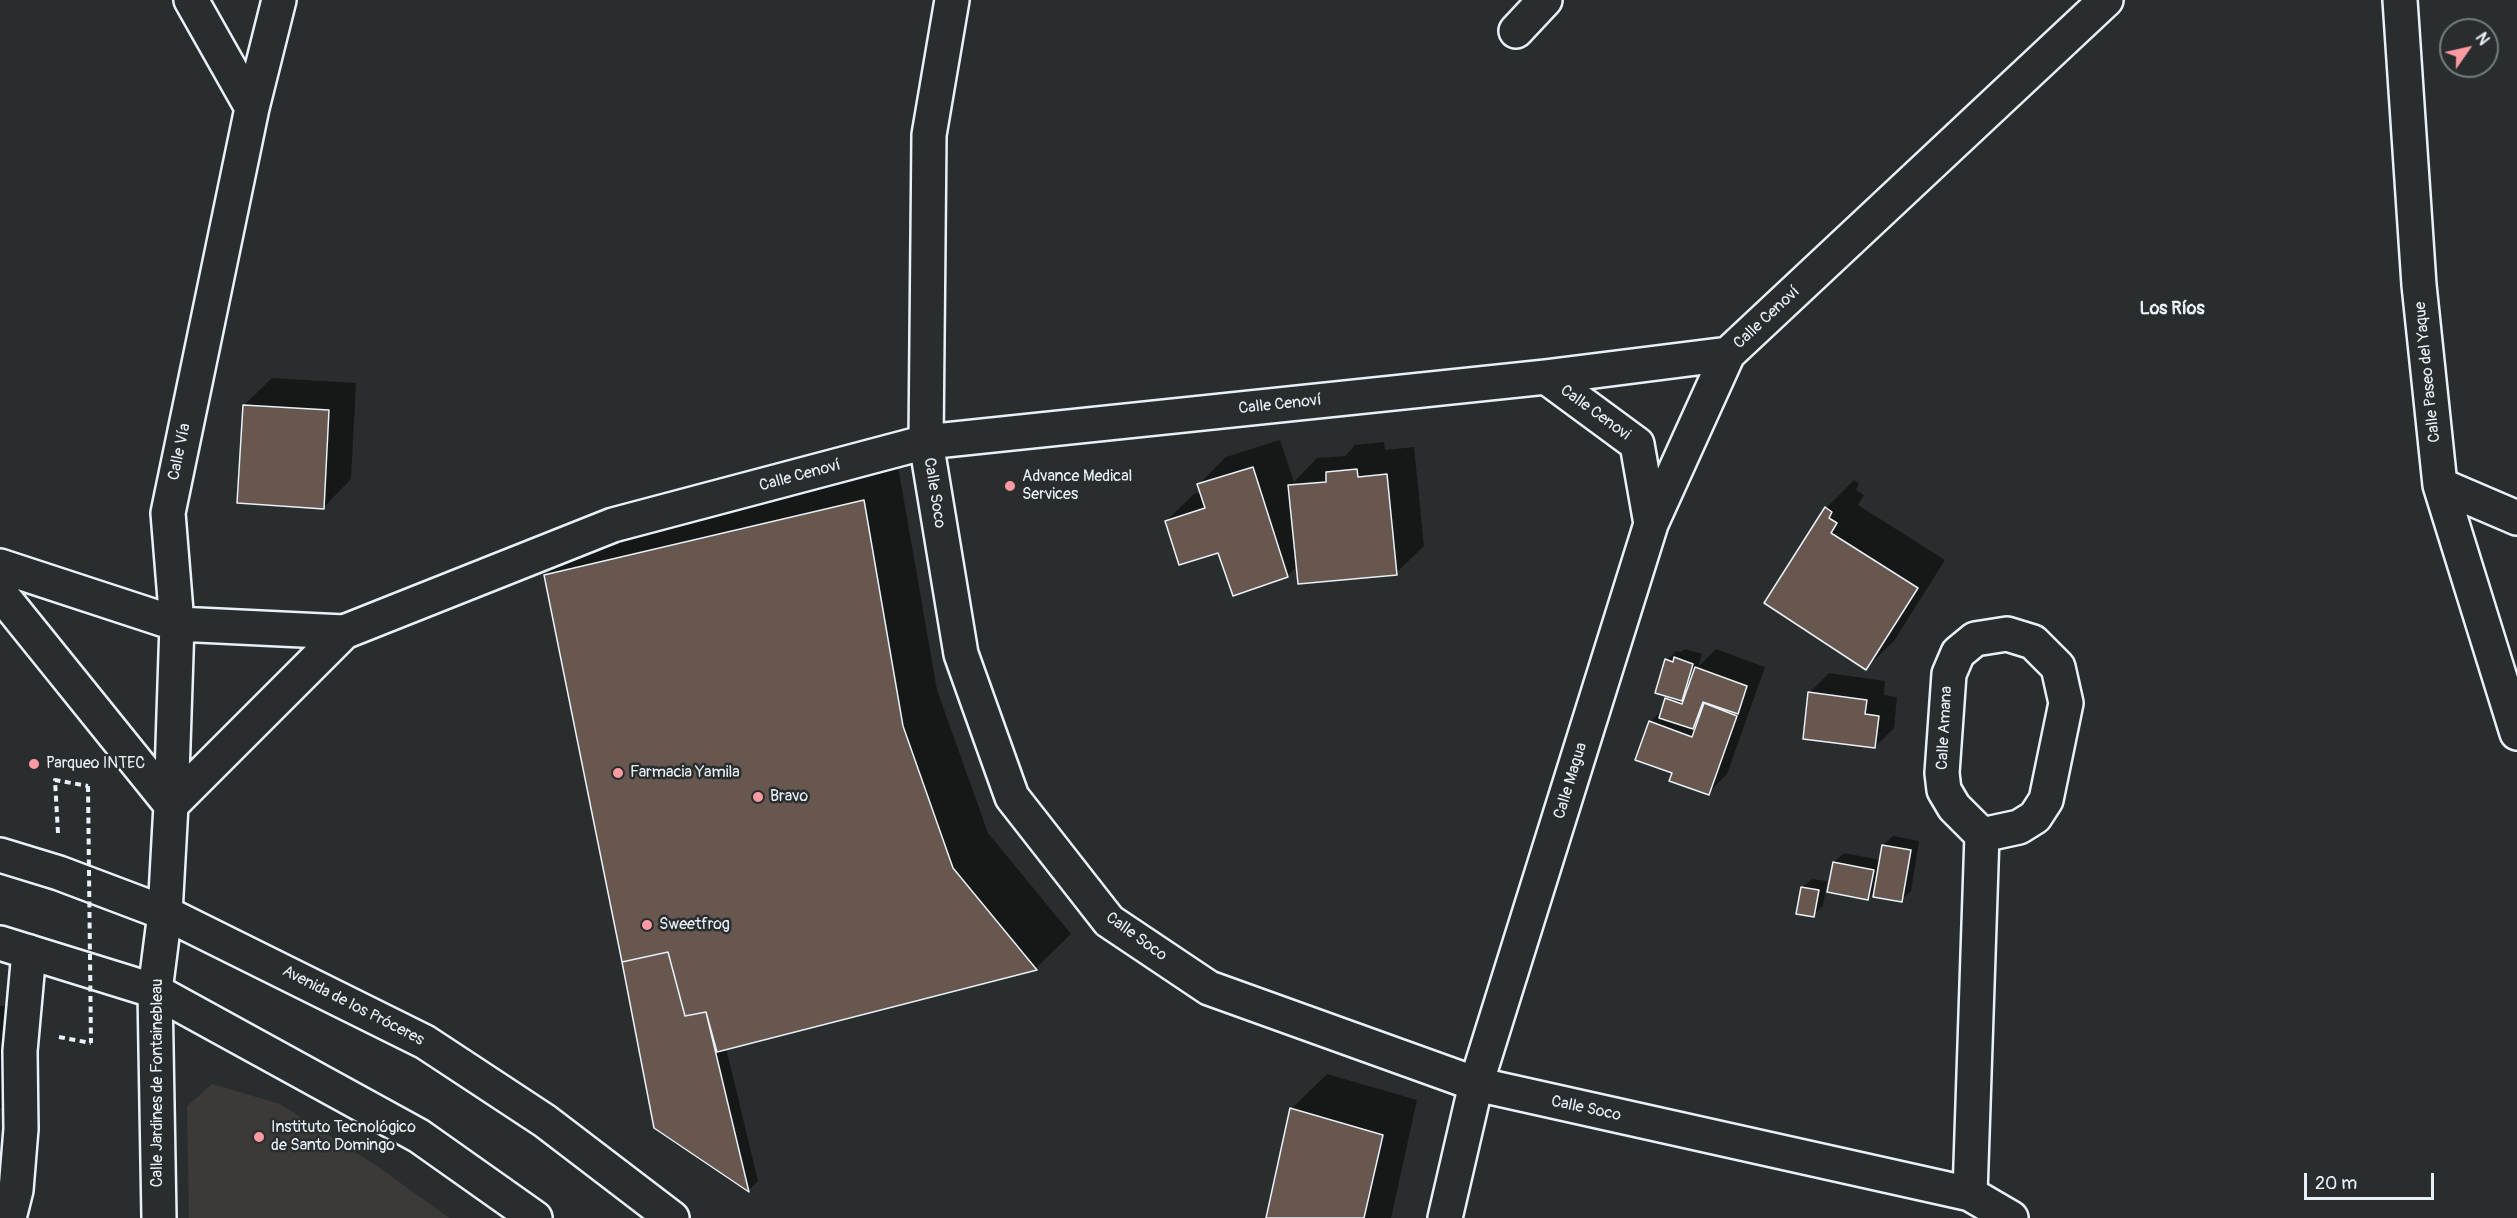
<!DOCTYPE html>
<meta charset="utf-8">
<style>
body{margin:0}
#map{position:relative;width:2517px;height:1218px;overflow:hidden;background:#2a2d2e;font-family:Pangolin,sans-serif}
canvas{display:block}
.north{position:absolute;left:2439px;top:18px;width:60px;height:60px;box-sizing:border-box;background:#2a2d2e;border:2px solid #767b7f;border-radius:50%;rotate:56deg;font-size:16px;font-weight:700;line-height:24px;text-align:center;color:#e8f1f8}
.north::after{content:'';display:block;margin:auto;width:21px;height:27px;background:#ff9aa2;clip-path:polygon(50% 0,100% 100%,50% 72%,0 100%)}
.scale{position:absolute;left:2304px;top:1173px;width:130px;height:27px;box-sizing:border-box;border:3px solid #e8f1f8;border-top:0;padding-left:8px;font-size:18px;line-height:21px;white-space:nowrap;color:#e8f1f8;-webkit-text-stroke:4px #2a2d2e;paint-order:stroke}
</style>
<div id="map">
<canvas width="2517" height="1218"></canvas>
<div class="north">N</div>
<div class="scale">20 m</div>
</div>
<script>
const ctx = document.querySelector('canvas').getContext('2d');
ctx.lineJoin = 'round';
function paint(path, color) { ctx.fillStyle = color; ctx.fill(path, 'evenodd'); }
const poly = rows => new Path2D(rows.map(r => 'M' + r).join(''));
function trace(path, color, width, dash) { ctx.strokeStyle = color; ctx.lineWidth = width; ctx.lineCap = dash ? 'butt' : 'round'; ctx.setLineDash(dash || []); ctx.stroke(path); }
function label(font, color, halo, rows, align = 'center') {
  ctx.font = font + ' Pangolin,sans-serif'; ctx.lineWidth = 5; ctx.setLineDash([]); ctx.textBaseline = 'middle'; ctx.strokeStyle = halo; ctx.fillStyle = color; for (const [text, x, y, turn = 0] of rows) {
    ctx.save(); ctx.translate(x, y); ctx.rotate((+turn || 0) * Math.PI / 180); ctx.textAlign = isNaN(turn) ? turn : align; if (halo) ctx.strokeText(text, 0, 0); ctx.fillText(text, 0, 0); ctx.restore();
  }
}
const built = poly([
 [212,1084,280,1104,380,1168,449,1218,189,1218,187,1106]
]);
const shadow = poly([
 [272,378,356,383,351,479,324,507,244,405],
 [1280,440,1294,482,1317,458,1345,456,1355,445,1384,442,1385,450,1414,447,1424,546,1396,573,1298,566,1287,576,1219,551,1166,521,1194,494,1201,492,1198,485,1226,457],
 [898,466,937,690,988,833,1071,934,1036,968,726,1048,758,1181,749,1190,655,1127,545,576,580,541],
 [1854,480,1859,483,1856,490,1864,495,1858,505,1945,560,1894,641,1866,668,1766,602,1826,508],
 [1685,649,1702,654,1698,667,1716,649,1765,667,1727,774,1708,793,1674,773,1650,722,1664,708,1670,696,1667,660,1676,651,1681,652],
 [1829,673,1885,681,1884,695,1897,697,1894,728,1875,747,1810,692],
 [1893,836,1919,841,1911,891,1901,900,1876,890,1868,899,1834,862,1844,853,1881,860,1883,845],
 [1812,879,1827,881,1823,906,1813,915,1802,888],
 [0,1006,18,1006,27,1082,0,1109],
 [1327,1074,1417,1100,1391,1218,1267,1218,1291,1109]
]);
const building = poly([
 [243,405,329,410,324,509,237,503,243,405],
 [1253,467,1288,577,1233,596,1218,553,1179,565,1165,521,1205,508,1197,484,1253,467],
 [1357,469,1358,477,1387,474,1397,575,1298,584,1288,485,1326,482,1326,472,1357,469],
 [864,500,903,726,953,868,1037,970,717,1052,706,1012,685,1016,668,952,622,962,544,575,864,500],
 [1825,507,1832,512,1829,518,1837,523,1831,533,1918,588,1866,670,1764,603,1825,507],
 [1674,657,1693,664,1682,701,1655,693,1665,659,1673,662,1674,657],
 [1695,667,1747,686,1738,714,1703,702,1693,729,1659,718,1665,698,1682,704,1695,667],
 [1808,692,1867,700,1865,714,1879,716,1875,748,1803,739,1808,692],
 [1704,703,1737,716,1709,795,1669,781,1672,773,1635,760,1649,721,1692,737,1704,703],
 [1882,845,1911,850,1902,902,1873,897,1882,845],
 [1833,862,1874,870,1868,900,1827,892,1833,862],
 [1801,887,1819,890,1814,917,1796,914,1801,887],
 [668,952,685,1016,706,1012,749,1192,654,1128,622,962,668,952],
 [1290,1108,1383,1135,1364,1218,1266,1218,1290,1108]
]);
const path = poly([
 [58,833,55,780,88,786],
 [59,1037,91,1043]
]);
const minor = poly([
 [191,0,252,108],
 [952,0,929,135,926,442,961,654,1012,797,1109,921,1209,988,1476,1084,1970,1194,2011,1218],
 [2400,0,2419,285,2440,485,2517,733],
 [1516,31,1545,0],
 [1546,377,1637,444,1651,524],
 [2440,485,2517,518],
 [0,566,177,624,344,632],
 [0,593,171,805],
 [171,805,344,632,613,525,926,442,1546,377,1728,354,2106,0],
 [1970,1194,1982,835,2019,827,2035,817,2046,800,2066,703,2058,667,2033,642,2007,634,1975,639,1958,653,1949,674,1942,773,1944,790,1954,807,1982,835],
 [9,1218,16,1190,21,1129,20,1051,29,952],
 [159,1218,155,991,165,913,171,805,177,624,168,513,252,108,279,0],
 [1445,1218,1476,1084,1651,524,1728,354]
]);
const major = poly([
 [0,855,59,873,165,913,425,1042,545,1121,672,1218],
 [0,943,155,991,419,1136,535,1218]
]);
const pathBridge = poly([
 [88,786,91,1043]
]);
const markers = [
 [1010,486,6,"#ff9aa2"],
 [34,764,6,"#ff9aa2"],
 [618,773,6,"#ff9aa2"],
 [758,797,6,"#ff9aa2"],
 [647,925,6,"#ff9aa2"],
 [259,1137,6,"#ff9aa2"]
];
const streetNames = [
 ["Calle Cenoví",1767,318,-43],
 ["Calle Paseo del Yaque",2428,372,-96],
 ["Calle Cenoví",1280,405,-6],
 ["Calle Cenovi",1595,413,36],
 ["Calle Vía",180,452,-78],
 ["Calle Cenoví",800,476,-15],
 ["Calle Soco",934,493,81],
 ["Calle Amana",1945,728,-87],
 ["Calle Magua",1571,781,-73],
 ["Calle Soco",1136,937,36],
 ["Avenida de los Próceres",353,1006,27],
 ["Calle Jardines de Fontainebleau",158,1083,-90],
 ["Calle Soco",1586,1109,12]
];
const poiNames = [
 ["Advance Medical",1022,477],
 ["Services",1022,495],
 ["Parqueo INTEC",46,764],
 ["Farmacia Yamila",630,773],
 ["Bravo",770,797],
 ["Sweetfrog",659,925],
 ["Instituto Tecnológico",271,1128],
 ["de Santo Domingo",271,1146]
];
const neighbourhoodNames = [
 ["Los Ríos",2172,309]
];
paint(built, '#3c3a38');
paint(shadow, '#0007');
paint(building, '#67574f');
trace(building, '#e8f1f8', 1.5);
trace(minor, '#e8f1f8', 38);
trace(major, '#e8f1f8', 38);
trace(path, '#e8f1f8', 4, [6, 4.5]);
trace(minor, '#2a2d2e', 33);
trace(major, '#2a2d2e', 33);
trace(pathBridge, '#e8f1f8', 4, [6, 4.5]);
for (const [x, y, r, color] of markers) { const dot = new Path2D(); dot.arc(x, y, r, 0, 2 * Math.PI); ctx.fillStyle = color; ctx.fill(dot); trace(dot, '#2a2d2e', 2); }
label('16px', '#e8f1f8', '#2a2d2e', streetNames);
label('16px', '#e8f1f8', '#2a2d2e', poiNames, 'left');
label('bold 18px', '#e8f1f8', '#2a2d2e', neighbourhoodNames);
</script>
